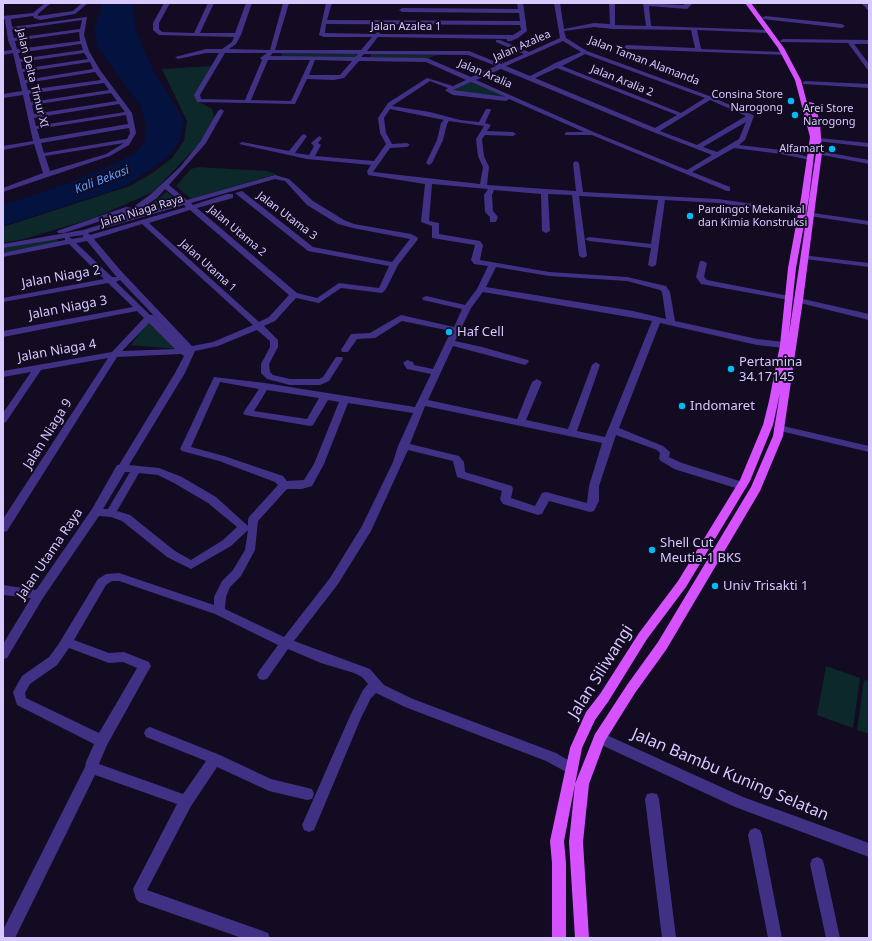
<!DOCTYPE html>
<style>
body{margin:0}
#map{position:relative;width:872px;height:941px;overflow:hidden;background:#120b21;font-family:"Noto Sans",sans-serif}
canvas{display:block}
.frame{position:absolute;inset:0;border:4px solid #d8caff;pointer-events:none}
</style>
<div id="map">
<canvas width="872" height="941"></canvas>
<div class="frame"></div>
</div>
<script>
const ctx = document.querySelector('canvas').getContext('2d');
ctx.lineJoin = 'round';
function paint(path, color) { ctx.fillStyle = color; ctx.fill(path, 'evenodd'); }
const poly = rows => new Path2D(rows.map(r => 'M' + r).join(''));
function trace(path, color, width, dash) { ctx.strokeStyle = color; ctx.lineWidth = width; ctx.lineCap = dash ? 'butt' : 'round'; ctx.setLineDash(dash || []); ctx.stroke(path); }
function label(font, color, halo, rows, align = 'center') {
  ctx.font = font + ' "Noto Sans",sans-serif'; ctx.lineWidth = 4; ctx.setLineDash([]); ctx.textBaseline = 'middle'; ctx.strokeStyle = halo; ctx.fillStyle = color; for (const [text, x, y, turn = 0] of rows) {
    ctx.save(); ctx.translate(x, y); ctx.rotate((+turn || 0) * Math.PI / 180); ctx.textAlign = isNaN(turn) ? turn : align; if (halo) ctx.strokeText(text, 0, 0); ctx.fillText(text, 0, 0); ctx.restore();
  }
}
const green = poly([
 [282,53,355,54,357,55,356,58,281,57],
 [371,54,375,54,437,55,426,59,370,57],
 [212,66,196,96,196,100,212,109,215,118,198,145,153,192,94,218,24,239,3,243,3,227,130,186,154,172,172,158,184,141,187,121,162,69],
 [470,82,510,98,452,92,452,88],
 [198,167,266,171,277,174,191,199,176,186,191,169],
 [167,192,179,202,138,215,137,214],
 [56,239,58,240,59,243,3,253,3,248],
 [149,320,178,349,131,345],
 [826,666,860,678,853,728,817,715],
 [864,680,869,681,869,734,857,730]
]);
const water = poly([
 [102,3,133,3,135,28,151,66,184,120,180,141,167,158,126,186,3,226,3,205,68,183,120,161,135,153,144,143,146,127,141,107,97,46,94,30]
]);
const minor = poly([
 [45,3,51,3,38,14,38,16,73,11,82,3,88,3,75,14,40,20,34,18,33,16,11,19,12,27,87,17,84,35,89,51,100,70,132,113,136,133,129,145,110,156,3,192,3,188,43,173,34,144,3,150,3,146,33,141,23,95,3,98,3,94,22,91,13,53,3,55,3,51,12,50,8,40,5,19,3,20,3,16,33,13,45,3],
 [82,20,80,29,14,38,12,30,82,20],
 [79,32,80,41,17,49,15,41,79,32],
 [81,44,83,50,20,59,18,53,81,44],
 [84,53,88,59,22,69,21,62,84,53],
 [90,62,93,69,25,80,23,72,90,62],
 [95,72,101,80,28,90,26,83,95,72],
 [104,83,109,90,31,102,29,94,104,83],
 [111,93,117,101,34,114,32,105,111,93],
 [119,104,125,112,36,126,34,118,119,104],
 [126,115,128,124,40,139,37,129,126,115],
 [129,128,130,133,127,139,44,153,41,143,129,128],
 [124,143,106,154,50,171,45,156,124,143],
 [164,3,170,3,159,23,159,29,162,32,194,33,208,3,214,3,200,33,235,33,246,3,252,3,241,35,236,44,229,49,270,50,283,3,289,3,275,50,361,50,372,37,324,37,319,35,326,3,332,3,327,20,520,21,519,13,402,12,399,10,402,8,518,9,517,3,523,3,527,31,518,38,511,41,507,41,507,39,378,37,367,51,469,51,501,64,524,54,496,42,496,40,500,40,529,52,560,38,554,3,560,3,564,29,594,23,610,24,609,3,615,3,615,25,646,26,643,3,683,5,687,3,693,3,687,9,649,6,651,26,771,30,771,32,769,33,697,30,701,49,784,52,786,53,786,55,627,49,624,47,627,45,695,48,691,30,613,29,594,27,564,31,566,38,587,51,712,97,753,115,754,116,745,140,739,145,781,150,813,158,810,160,781,154,734,148,692,172,730,187,730,191,727,191,592,135,565,135,565,133,567,132,584,132,509,99,506,101,453,95,446,91,445,90,448,88,430,81,392,106,430,112,460,120,479,122,486,109,490,109,491,110,485,123,491,125,487,131,513,132,516,134,513,136,485,135,482,139,484,156,489,167,487,185,576,191,573,163,576,161,579,163,583,192,718,199,805,211,805,215,802,215,718,203,665,200,656,265,652,267,648,265,651,248,589,241,585,239,589,237,651,244,658,200,579,196,587,256,583,258,579,256,572,195,548,194,550,231,546,233,542,231,541,194,494,190,492,195,493,211,498,217,496,222,490,222,490,217,485,212,484,195,488,189,432,184,429,221,439,223,439,234,480,241,483,245,480,260,549,272,627,277,666,286,670,292,675,321,757,339,784,342,788,345,784,348,757,345,660,323,619,428,663,446,670,452,669,457,682,463,746,483,747,486,746,489,742,490,674,469,661,461,659,459,660,453,657,450,616,435,599,486,599,501,594,511,590,512,549,501,542,514,538,515,503,504,500,499,502,491,457,477,453,461,408,450,371,531,338,584,294,641,370,669,384,685,413,699,556,753,575,764,577,768,575,772,570,774,546,761,405,707,376,693,371,698,361,718,314,830,309,832,304,830,302,825,350,716,363,690,368,684,362,677,354,673,321,663,288,649,267,679,263,680,259,679,257,675,259,671,278,645,215,614,119,581,112,581,106,585,74,640,109,653,124,652,149,662,151,666,107,745,99,764,183,794,206,761,146,737,144,733,146,729,150,727,220,755,271,779,312,789,314,794,312,799,307,800,269,791,217,767,191,806,147,890,263,931,268,933,270,938,242,938,139,902,136,899,133,889,177,804,95,775,15,938,3,938,3,930,85,767,86,762,94,744,17,705,13,692,22,676,49,657,58,645,98,579,106,574,119,573,214,605,214,597,222,581,233,570,245,550,248,530,231,546,191,569,167,557,122,521,111,517,99,516,43,598,7,658,3,659,3,644,31,598,3,595,3,585,36,590,92,509,117,465,119,465,175,373,184,356,181,354,117,357,7,531,3,532,3,519,108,358,41,370,6,422,3,423,3,413,31,372,3,377,3,371,112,352,144,318,137,311,3,337,3,331,133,307,108,283,3,302,3,298,104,279,69,244,3,257,3,253,65,240,65,238,3,248,3,244,83,230,119,219,119,216,125,213,64,233,58,233,57,231,126,207,132,208,151,194,180,167,200,142,218,111,221,109,224,111,206,143,169,185,187,200,275,175,289,179,313,201,344,220,354,224,411,234,417,237,418,239,398,265,386,289,382,293,341,288,319,303,296,298,275,321,264,326,278,340,278,347,269,364,270,372,273,375,290,379,319,379,323,377,336,357,342,357,343,359,329,381,320,385,290,385,267,379,261,373,261,364,270,347,270,341,257,330,218,346,195,351,185,373,129,465,159,468,182,477,216,497,248,526,248,520,249,517,278,485,275,482,219,461,182,451,180,449,214,377,265,383,415,407,431,374,407,369,403,363,407,360,413,362,414,365,433,369,451,331,402,321,375,338,357,339,348,352,342,352,341,350,351,334,370,333,401,315,454,327,462,309,423,300,422,298,426,296,465,305,477,289,488,266,474,264,471,260,475,245,432,238,432,226,421,222,425,184,368,175,367,171,371,165,307,159,239,144,242,142,289,151,302,135,304,134,307,136,295,153,309,155,314,146,311,143,319,136,322,138,318,143,321,145,315,156,374,161,386,144,380,133,378,118,388,103,427,78,453,86,466,80,426,62,359,61,344,78,334,80,307,79,295,104,197,102,194,95,219,53,206,53,178,59,175,57,206,49,222,49,232,42,234,37,159,35,153,30,153,23,164,3],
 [326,24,520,25,521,30,513,35,381,34,378,32,375,34,325,33,326,24],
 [563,41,581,52,553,64,552,65,530,76,506,66,563,41],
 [225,53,267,53,260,58,262,60,245,100,201,99,200,95,225,53],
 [273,53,358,54,355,57,270,56,273,53],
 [364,54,468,55,496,66,471,77,427,58,361,57,364,54],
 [585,54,705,98,681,113,562,66,585,54],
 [268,60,310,60,291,101,251,100,268,60],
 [315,60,352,61,340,75,309,75,315,60],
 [557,68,677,115,655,128,535,78,557,68],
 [501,69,653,132,712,155,687,170,596,133,476,80,501,69],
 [471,82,506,97,453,90,471,82],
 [710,100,746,116,697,145,660,131,710,100],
 [390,109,444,120,441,123,437,140,426,163,429,165,432,163,443,140,447,124,449,121,484,126,476,139,478,156,483,167,480,184,373,172,390,148,407,147,410,145,407,143,392,144,386,133,384,118,390,109],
 [746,122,739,139,717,152,703,147,746,122],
 [275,179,285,181,307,205,338,224,353,228,410,239,392,262,313,247,242,191,235,193,308,251,389,266,379,288,339,283,317,298,297,293,197,208,233,198,233,194,227,194,193,205,191,203,275,179],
 [165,189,181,202,129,217,157,198,165,189],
 [184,205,186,207,90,235,88,233,184,205],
 [190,210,289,295,269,317,259,322,149,223,190,210],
 [142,224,253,325,213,342,192,346,121,271,94,239,142,224],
 [83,235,83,237,72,239,69,237,83,235],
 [87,241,115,275,117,277,112,277,76,243,87,241],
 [496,267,549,276,627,281,660,290,662,292,666,319,633,311,486,287,496,267],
 [120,280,176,339,153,315,150,315,116,282,120,280],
 [483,292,652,321,605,437,577,431,600,365,596,362,592,365,568,429,526,420,542,382,537,379,532,382,517,419,428,400,453,346,525,365,529,362,528,360,482,347,455,341,471,308,483,292],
 [149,323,175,349,122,351,149,323],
 [220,382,259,389,243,413,245,415,310,426,313,425,328,400,339,402,314,464,304,480,287,481,283,476,224,456,191,447,220,382],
 [267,390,319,398,307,419,254,411,267,390],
 [348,403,413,413,398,446,393,462,362,526,330,578,284,637,225,609,226,597,230,587,241,576,255,550,258,521,287,489,302,489,312,486,324,464,348,403],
 [425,406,602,443,589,486,587,503,546,492,542,493,535,506,511,498,513,489,512,486,465,472,464,462,459,456,410,444,425,406],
 [125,472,130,472,108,509,103,509,125,472],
 [139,473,158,475,174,483,208,503,237,527,223,540,191,560,175,551,130,515,117,511,139,473],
 [69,648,109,663,123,662,137,668,99,733,26,698,25,693,30,684,57,665,69,648],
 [861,3,867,3,869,6,869,11,861,3],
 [765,16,842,24,845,26,842,28,763,19,762,18,765,16],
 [783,39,869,40,869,44,854,44,869,64,869,70,867,69,848,43,781,42,780,41,783,39],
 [805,81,869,84,869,88,803,84,803,82,805,81],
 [819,138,869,143,869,147,817,141,817,139,819,138],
 [784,144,811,147,814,149,811,151,782,147,781,146,784,144],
 [819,151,869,160,869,164,817,154,817,152,819,151],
 [806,212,869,221,869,225,809,216,806,216,806,212],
 [802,255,869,263,869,267,805,259,802,259,802,255],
 [700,261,703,261,707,263,704,277,707,280,789,296,793,298,789,300,701,284,696,277,700,261],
 [796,298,799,298,869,314,869,320,796,302,796,298],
 [779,425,869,446,869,452,776,430,774,428,776,426,779,425],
 [600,732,743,797,869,843,869,857,735,807,595,742,594,738,595,734,600,732],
 [652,793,657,794,659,799,676,938,662,938,645,799,647,794,652,793],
 [755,828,760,830,762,835,782,938,768,938,748,835,750,830,755,828],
 [817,857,822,859,824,864,840,938,826,938,810,864,812,859,817,857]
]);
const major = poly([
 [745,3,751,3,784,48,801,80,814,129,809,102,814,103,820,122,822,153,803,300,783,436,760,491,666,650,635,693,605,741,589,784,583,842,589,938,575,938,569,842,575,784,595,734,627,685,658,642,751,487,773,436,780,393,773,425,750,481,686,587,647,639,608,702,595,720,582,748,564,841,566,863,566,938,552,938,552,863,550,841,570,748,586,712,600,694,639,633,678,581,740,480,763,425,769,401,780,345,788,268,801,198,810,137,795,80,778,48,745,3],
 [815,146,816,153,789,334,796,268,809,198,815,146]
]);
const markers = [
 [791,101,4,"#00baf5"],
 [795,115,4,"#00baf5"],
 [832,149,4,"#00baf5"],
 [690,216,4,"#00baf5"],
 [449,332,4,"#00baf5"],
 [731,369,4,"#00baf5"],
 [682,406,4,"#00baf5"],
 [652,550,4,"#00baf5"],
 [715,586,4,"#00baf5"]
];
const farStreetnames = [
 ["Jalan Azalea 1",406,27],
 ["Jalan Azalea",522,46,-24],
 ["Jalan Taman Alamanda",644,61,21],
 ["Jalan Aralia",485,74,23],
 ["Jalan Delta Timur XI",32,78,76],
 ["Jalan Aralia 2",622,81,22],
 ["Jalan Niaga Raya",142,211,-17],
 ["Jalan Utama 3",287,216,37],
 ["Jalan Utama 2",237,231,40],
 ["Jalan Utama 1",208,266,42]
];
const farPoinames = [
 ["Consina Store",783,95],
 ["Narogong",783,108],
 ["Arei Store",803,109,"left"],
 ["Narogong",803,122,"left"],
 ["Alfamart",824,149],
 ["Pardingot Mekanikal",698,210,"left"],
 ["dan Kimia Konstruksi",698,223,"left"]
];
const farWaternames = [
 ["Kali Bekasi",102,180,-21]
];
const streetNames = [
 ["Jalan Niaga 2",61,277,-10],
 ["Jalan Niaga 3",68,308,-11],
 ["Jalan Niaga 4",57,351,-10],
 ["Jalan Niaga 9",48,434,-58],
 ["Jalan Utama Raya",50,554,-56]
];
const poiNames = [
 ["Haf Cell",457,332],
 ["Pertamina",739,362],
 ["34.17145",739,377],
 ["Indomaret",690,406],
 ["Shell Cut",660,543],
 ["Meutia-1 BKS",660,558],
 ["Univ Trisakti 1",723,586]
];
const nearStreetnames = [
 ["Jalan Siliwangi",601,672,-58],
 ["Jalan Bambu Kuning Selatan",730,775,23]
];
paint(green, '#0d282b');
paint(water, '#041240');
paint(minor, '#403184');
paint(major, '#d651ff');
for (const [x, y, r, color] of markers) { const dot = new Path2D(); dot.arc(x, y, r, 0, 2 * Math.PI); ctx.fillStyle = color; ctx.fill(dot); trace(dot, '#120b21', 1.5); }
label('11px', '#d8caff', '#120b21', farStreetnames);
label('11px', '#d8caff', '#120b21', farPoinames, 'right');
label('italic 12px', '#589bff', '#120b21', farWaternames);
label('13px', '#d8caff', '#120b21', streetNames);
label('13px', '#d8caff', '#120b21', poiNames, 'left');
label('16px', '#d8caff', '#120b21', nearStreetnames);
</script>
